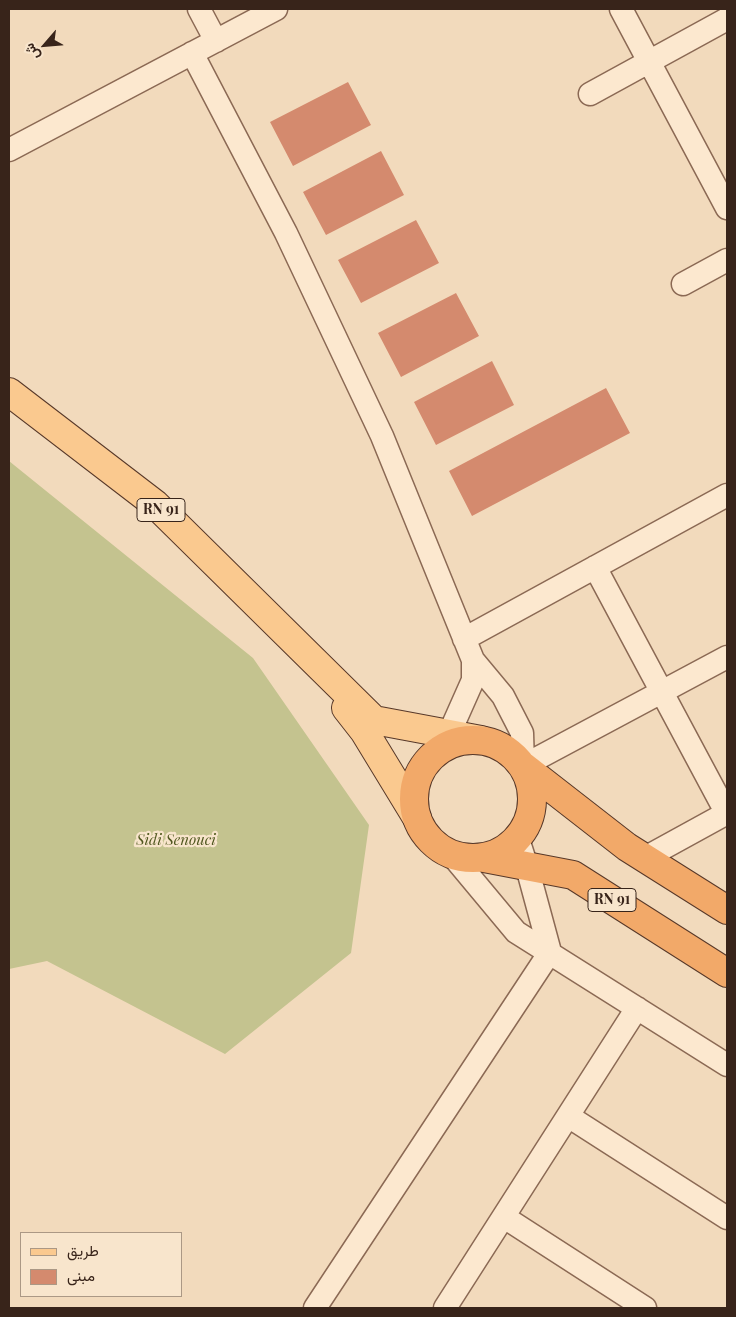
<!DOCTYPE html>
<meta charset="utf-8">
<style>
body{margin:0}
#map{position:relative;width:736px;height:1317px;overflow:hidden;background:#f2dabc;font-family:"Playfair Display",Vazirmatn,serif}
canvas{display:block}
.frame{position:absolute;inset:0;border:10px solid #38241a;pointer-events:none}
.legend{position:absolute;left:20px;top:1232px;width:162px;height:65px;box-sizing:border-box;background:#f8e5cc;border:1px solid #ab9885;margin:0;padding:6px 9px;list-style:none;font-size:15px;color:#38241a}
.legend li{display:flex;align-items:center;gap:10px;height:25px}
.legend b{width:25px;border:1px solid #ab9885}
.north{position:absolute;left:20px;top:20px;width:50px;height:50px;-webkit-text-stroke:4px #f8e5cc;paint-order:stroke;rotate:243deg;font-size:14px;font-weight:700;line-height:20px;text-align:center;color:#38241a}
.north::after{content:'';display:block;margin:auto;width:18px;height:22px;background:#38241a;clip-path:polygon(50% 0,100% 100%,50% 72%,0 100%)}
</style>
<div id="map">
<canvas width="736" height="1317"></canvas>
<div class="frame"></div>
<ul class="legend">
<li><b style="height:6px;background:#fac98f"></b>طريق</li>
<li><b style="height:14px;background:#d48a6e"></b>مبنى</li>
</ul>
<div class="north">ش</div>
</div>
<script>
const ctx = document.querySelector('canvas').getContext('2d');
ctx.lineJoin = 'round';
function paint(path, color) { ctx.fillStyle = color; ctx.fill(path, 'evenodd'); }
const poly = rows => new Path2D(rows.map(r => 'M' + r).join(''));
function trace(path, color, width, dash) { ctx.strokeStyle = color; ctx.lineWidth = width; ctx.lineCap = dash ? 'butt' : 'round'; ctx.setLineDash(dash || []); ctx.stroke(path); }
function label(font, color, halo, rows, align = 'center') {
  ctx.font = font + ' "Playfair Display",serif'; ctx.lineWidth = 4.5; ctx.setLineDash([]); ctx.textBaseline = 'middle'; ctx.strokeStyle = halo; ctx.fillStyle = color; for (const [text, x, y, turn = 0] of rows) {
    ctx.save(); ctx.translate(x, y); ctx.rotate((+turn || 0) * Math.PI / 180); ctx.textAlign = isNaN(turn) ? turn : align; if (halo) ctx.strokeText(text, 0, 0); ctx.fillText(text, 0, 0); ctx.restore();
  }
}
const cemetery = poly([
 [9,461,253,658,369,825,351,953,225,1054,47,961,9,969]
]);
const building = poly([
 [348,82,371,125,293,166,270,122],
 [381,151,404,195,326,235,303,192],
 [416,220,439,263,361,303,338,260],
 [456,293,479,336,401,377,378,333],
 [492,361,514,405,436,445,414,402],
 [606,388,630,433,472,516,449,471]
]);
const minor = poly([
 [199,9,216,41],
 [621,9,727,208],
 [192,53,286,233,382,436,473,660,503,696,522,733,523,766,727,657],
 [590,94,727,19],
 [9,150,276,9],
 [683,284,727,260],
 [595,567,727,814],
 [464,639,727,495],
 [433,755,449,734,473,680,473,660],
 [451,854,516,932,727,1065],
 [645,858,727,813],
 [568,1116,727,1218],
 [504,1217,645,1308],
 [315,1308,550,952,527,867,518,839],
 [445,1308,637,1008]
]);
const primary = poly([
 [9,392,155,504,374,720,481,740],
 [346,708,364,731,417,818]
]);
const trunk = poly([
 '414 799a59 59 0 1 1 118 0a59 59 0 1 1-118 0Z',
 [523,766,627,847,727,910],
 [484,858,573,875,727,973]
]);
const shields = [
 [161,510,48],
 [612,900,48]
];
const shieldNames = [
 ["RN 91",161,510],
 ["RN 91",612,900]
];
const parkNames = [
 ["Sidi Senouci",176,840]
];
paint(cemetery, '#c4c38f');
paint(building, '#d48a6e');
trace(minor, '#8b6954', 25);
trace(primary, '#573829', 30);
trace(trunk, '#573829', 30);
trace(minor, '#fce8cf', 22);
trace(primary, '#fac98f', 28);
trace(trunk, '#f2a969', 28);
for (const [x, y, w] of shields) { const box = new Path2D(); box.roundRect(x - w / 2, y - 11.5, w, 23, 4); ctx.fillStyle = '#f8e5cc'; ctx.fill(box); trace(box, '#38241a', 1); }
label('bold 14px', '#38241a', null, shieldNames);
label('italic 15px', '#50571f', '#f8e5cc', parkNames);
</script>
